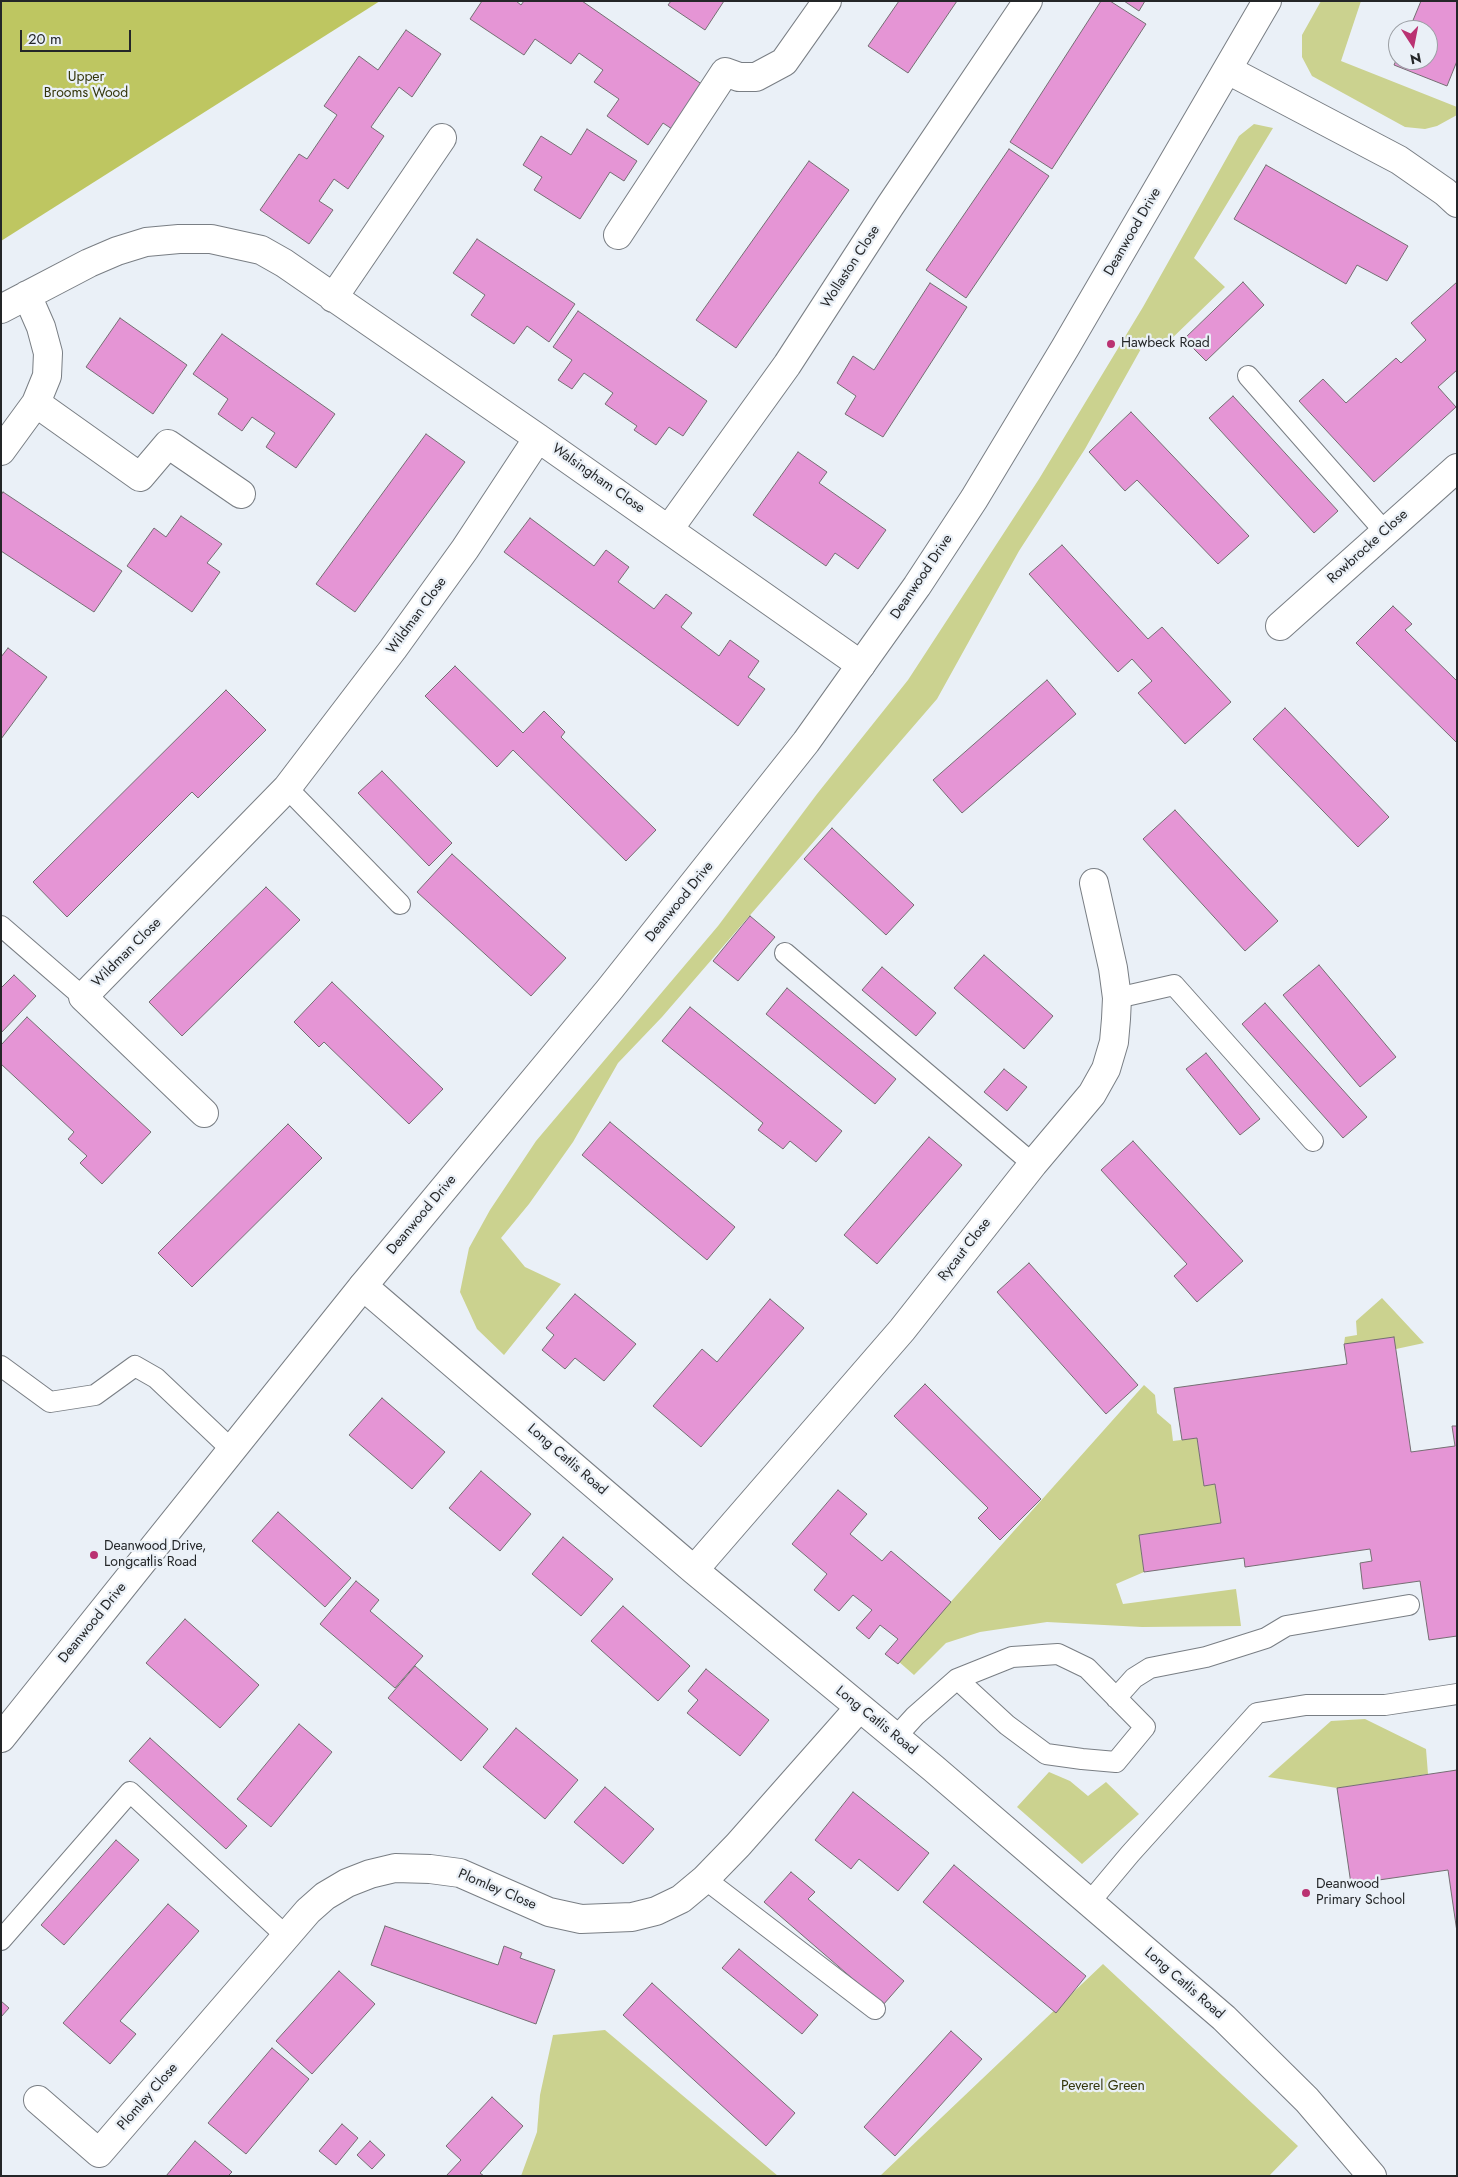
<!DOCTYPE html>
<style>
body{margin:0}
#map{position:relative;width:1458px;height:2177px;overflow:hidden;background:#eaf0f7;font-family:Jost,sans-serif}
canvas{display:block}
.frame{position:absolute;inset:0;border:2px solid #242628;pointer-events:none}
.north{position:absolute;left:1388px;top:20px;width:50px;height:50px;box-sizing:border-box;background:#eaf0f7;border:1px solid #9b9fa4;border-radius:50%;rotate:169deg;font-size:14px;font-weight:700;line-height:20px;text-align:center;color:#242628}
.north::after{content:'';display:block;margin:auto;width:18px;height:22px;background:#ba3272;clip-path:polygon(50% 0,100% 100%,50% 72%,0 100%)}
.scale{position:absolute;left:20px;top:30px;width:111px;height:22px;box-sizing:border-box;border:2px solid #242628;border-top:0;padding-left:6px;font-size:15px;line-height:18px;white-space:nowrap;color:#242628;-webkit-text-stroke:4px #eaf0f7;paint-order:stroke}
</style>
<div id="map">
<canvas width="1458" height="2177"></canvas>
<div class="frame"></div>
<div class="north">N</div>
<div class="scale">20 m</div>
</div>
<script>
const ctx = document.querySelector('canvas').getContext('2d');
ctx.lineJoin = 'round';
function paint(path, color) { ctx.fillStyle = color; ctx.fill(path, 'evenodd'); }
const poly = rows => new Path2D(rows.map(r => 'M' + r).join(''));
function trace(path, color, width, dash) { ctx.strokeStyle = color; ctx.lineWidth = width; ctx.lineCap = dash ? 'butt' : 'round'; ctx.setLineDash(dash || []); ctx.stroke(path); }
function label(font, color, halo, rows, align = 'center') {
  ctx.font = font + ' Jost,sans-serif'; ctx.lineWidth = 4.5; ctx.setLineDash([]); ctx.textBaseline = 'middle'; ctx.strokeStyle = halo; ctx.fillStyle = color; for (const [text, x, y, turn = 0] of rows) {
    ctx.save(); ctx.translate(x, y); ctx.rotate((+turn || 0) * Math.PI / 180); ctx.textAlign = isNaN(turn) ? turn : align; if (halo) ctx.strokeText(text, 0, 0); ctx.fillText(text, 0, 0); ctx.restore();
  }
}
const green = poly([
 [1321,1,1361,1,1341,61,1457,107,1457,115,1437,126,1425,129,1405,127,1312,76,1302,57,1302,35],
 [1254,124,1273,128,1194,258,1225,287,1165,345,1142,347,1085,449,1019,551,937,699,662,1017,618,1063,573,1142,529,1204,501,1238,525,1267,561,1284,504,1355,477,1329,460,1292,469,1248,490,1210,536,1141,718,926,817,794,908,680,1039,479,1143,307,1239,136],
 [1382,1298,1424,1343,1396,1349,1344,1344,1345,1337,1357,1335,1356,1321],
 [1144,1385,1155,1395,1157,1413,1171,1425,1173,1441,1197,1438,1204,1485,1215,1484,1221,1523,1139,1535,1144,1572,1116,1584,1123,1604,1236,1589,1241,1626,1142,1627,1047,1622,980,1632,946,1643,914,1675,898,1661],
 [1365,1719,1426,1749,1428,1774,1337,1788,1268,1777,1331,1721],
 [1049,1772,1070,1781,1088,1796,1106,1782,1139,1814,1082,1864,1017,1807],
 [1103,1964,1298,2146,1269,2176,880,2176],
 [605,2030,778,2176,521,2176,537,2132,540,2095,553,2035]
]);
const forest = poly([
 [1,1,380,1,1,241]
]);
const building = poly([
 [482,1,516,1,521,5,524,1,582,1,703,85,672,129,663,123,648,145,607,116,619,99,594,82,603,70,579,53,571,64,535,39,524,55,470,19,482,1],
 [671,1,724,1,705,30,668,5,671,1],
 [899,1,957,1,908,73,868,46,899,1],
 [1101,1,1110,1,1146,24,1052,169,1010,142,1101,1],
 [1124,1,1145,1,1139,11,1124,1],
 [1421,1,1457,1,1457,61,1447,86,1394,65,1398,56,1398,60,1428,60,1428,30,1409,30,1421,1],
 [406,30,441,54,412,97,399,87,371,127,384,136,348,189,334,179,319,201,333,210,309,244,260,210,299,154,307,159,337,115,324,106,359,56,378,70,406,30],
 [587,129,637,161,624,181,610,172,580,219,534,190,542,177,523,165,541,136,571,155,587,129],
 [1009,149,1049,176,966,298,926,270,1009,149],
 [809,161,849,190,736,348,696,320,809,161],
 [1266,165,1408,246,1387,281,1357,265,1346,284,1234,219,1266,165],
 [477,239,575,304,549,342,527,326,514,344,471,315,485,295,453,273,477,239],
 [1243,282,1264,305,1206,361,1184,339,1243,282],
 [1457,282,1457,370,1438,387,1456,407,1374,482,1299,401,1323,379,1346,403,1396,358,1401,363,1426,340,1411,323,1457,282],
 [930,283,967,307,883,437,845,414,856,396,837,383,853,356,874,370,930,283],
 [578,311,707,401,683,436,669,427,656,445,634,430,637,426,605,404,613,393,584,373,572,389,558,380,572,360,553,347,578,311],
 [120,318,187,365,153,414,86,367,120,318],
 [222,334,335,414,296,468,266,447,275,433,252,417,242,431,218,414,228,399,193,374,222,334],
 [1233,396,1338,511,1314,533,1209,418,1233,396],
 [1131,412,1249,536,1218,564,1137,480,1125,491,1089,452,1131,412],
 [426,434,465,462,355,612,316,584,426,434],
 [798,452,827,472,819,483,886,530,858,569,835,553,826,566,753,515,798,452],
 [3,492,122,571,94,612,1,551,1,495,3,492],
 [181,516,222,544,207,563,220,572,192,612,127,566,154,528,166,537,181,516],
 [530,518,594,566,606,550,629,567,618,582,654,609,666,594,692,613,681,627,719,656,730,640,759,661,748,677,765,689,738,726,504,552,530,518],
 [1062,545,1148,639,1162,627,1231,702,1185,744,1138,693,1152,681,1132,659,1118,672,1029,574,1062,545],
 [1393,606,1412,624,1405,630,1457,681,1457,743,1356,643,1393,606],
 [8,648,47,677,1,739,1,657,8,648],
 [455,666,523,733,544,711,565,732,561,737,656,830,626,861,513,750,497,767,425,696,455,666],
 [1047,680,1076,714,962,813,933,780,1047,680],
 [226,690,266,730,198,798,192,792,67,917,33,882,226,690],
 [1285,708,1389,817,1358,847,1253,739,1285,708],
 [382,771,452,843,429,866,358,793,382,771],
 [1175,810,1278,921,1245,951,1143,839,1175,810],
 [832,828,914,905,886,935,804,859,832,828],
 [452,854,566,958,531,996,417,892,452,854],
 [266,887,300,920,182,1036,149,1002,266,887],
 [750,916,775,937,738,981,713,961,750,916],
 [984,955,1053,1016,1024,1049,954,988,984,955],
 [1319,965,1396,1057,1360,1087,1283,995,1319,965],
 [882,967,936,1013,916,1036,862,990,882,967],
 [14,975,36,996,1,1033,1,988,14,975],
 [332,982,443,1089,409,1124,324,1042,319,1047,294,1022,332,982],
 [787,988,896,1079,875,1104,766,1014,787,988],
 [1265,1003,1367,1117,1343,1138,1242,1024,1265,1003],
 [690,1007,842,1131,816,1162,790,1141,783,1149,758,1130,763,1123,662,1041,690,1007],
 [27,1017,151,1132,102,1184,80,1163,87,1156,68,1139,74,1132,1,1064,1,1045,27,1017],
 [1206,1053,1260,1119,1240,1135,1186,1069,1206,1053],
 [1004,1069,1027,1087,1007,1111,984,1092,1004,1069],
 [610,1122,735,1227,707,1260,582,1155,610,1122],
 [288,1124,322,1158,192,1287,158,1253,288,1124],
 [929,1137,962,1165,877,1264,844,1235,929,1137],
 [1133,1141,1243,1261,1197,1302,1174,1276,1187,1264,1101,1170,1133,1141],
 [1029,1263,1138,1385,1106,1414,997,1292,1029,1263],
 [575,1294,636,1344,604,1381,575,1358,565,1369,542,1350,554,1335,546,1328,575,1294],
 [770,1299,804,1328,701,1447,653,1406,702,1349,717,1362,770,1299],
 [1394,1337,1411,1452,1455,1446,1452,1426,1457,1426,1457,1636,1429,1640,1420,1581,1363,1589,1360,1563,1372,1561,1370,1549,1245,1567,1244,1558,1144,1572,1139,1535,1221,1523,1215,1484,1204,1486,1197,1438,1182,1440,1174,1388,1347,1364,1344,1344,1394,1337],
 [925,1384,1041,1499,1000,1540,978,1518,988,1508,894,1416,925,1384],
 [382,1398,445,1452,412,1489,349,1435,382,1398],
 [481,1471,531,1514,500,1551,449,1508,481,1471],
 [838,1490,867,1514,850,1534,882,1561,891,1551,951,1602,898,1664,885,1654,898,1639,880,1625,869,1639,856,1628,872,1610,853,1595,839,1611,814,1590,827,1574,792,1544,838,1490],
 [278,1512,351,1578,325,1607,252,1541,278,1512],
 [563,1537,613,1579,581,1616,532,1574,563,1537],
 [356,1581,379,1600,370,1611,423,1656,395,1688,320,1624,356,1581],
 [623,1606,690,1666,658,1701,591,1641,623,1606],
 [185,1619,259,1685,220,1728,146,1663,185,1619],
 [415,1666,488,1729,461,1761,388,1698,415,1666],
 [706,1669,769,1720,740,1756,687,1713,698,1700,688,1691,706,1669],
 [299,1724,332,1752,271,1827,237,1799,299,1724],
 [516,1728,578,1780,545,1819,483,1767,516,1728],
 [150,1738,247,1826,226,1849,129,1761,150,1738],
 [1457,1770,1457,1932,1448,1870,1351,1884,1337,1788,1457,1770],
 [605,1787,654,1829,623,1864,574,1822,605,1787],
 [853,1792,929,1853,898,1891,859,1859,851,1869,815,1840,853,1792],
 [116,1840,139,1860,64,1945,41,1925,116,1840],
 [954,1865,1086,1976,1056,2013,923,1902,954,1865],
 [791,1872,815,1892,808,1899,904,1981,883,2005,764,1902,791,1872],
 [168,1904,199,1931,120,2021,136,2034,110,2064,63,2023,168,1904],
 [385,1926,498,1965,504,1946,522,1953,520,1958,555,1970,536,2024,371,1965,385,1926],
 [739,1949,818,2015,802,2034,722,1968,739,1949],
 [339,1971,375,2004,312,2074,276,2041,339,1971],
 [652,1983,795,2113,766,2146,623,2015,652,1983],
 [1,2001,9,2008,1,2017,1,2001],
 [951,2031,982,2059,895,2156,864,2127,951,2031],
 [272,2048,309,2079,246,2154,208,2123,272,2048],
 [492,2097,523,2126,480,2173,484,2176,446,2176,461,2160,446,2146,492,2097],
 [342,2124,358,2138,336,2165,319,2151,342,2124],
 [195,2141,232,2172,228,2176,166,2176,195,2141],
 [370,2141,385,2155,372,2169,357,2155,370,2141]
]);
const lane = poly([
 [1248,376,1385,532],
 [287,788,400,904],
 [1,926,83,997],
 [785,953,1033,1164],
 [1117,998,1174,985,1313,1141],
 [1,1366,50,1402,95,1395,135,1366,156,1378,231,1449],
 [1116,1698,1134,1678,1150,1668,1206,1657,1266,1638,1286,1626,1409,1605],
 [895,1738,915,1716,957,1679,1012,1657,1058,1654,1087,1668,1145,1727,1116,1762,1082,1759,1046,1754,1007,1725,957,1679],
 [705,1879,875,2009],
 [1089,1903,1130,1854,1257,1713,1306,1705,1385,1705,1457,1694],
 [1,1940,130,1792,286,1936]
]);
const street = poly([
 [1228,70,1399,160,1445,192,1457,203],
 [618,235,725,72,739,77,756,77,784,62,827,1],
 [333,298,442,138],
 [1,309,89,263,117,251,146,242,179,239,211,239,261,250,284,263,538,438,861,665],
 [36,403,140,477,168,444,241,494],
 [1,451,36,403,47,376,48,353,41,327,27,295],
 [669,529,787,365,890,206,1028,1],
 [1280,626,1457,468],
 [204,1113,83,997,287,788,393,649,465,549,538,438],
 [363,1286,694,1570,933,1768,1224,2018,1307,2100,1372,2176],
 [694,1570,902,1330,1033,1164,1092,1094,1106,1069,1114,1042,1116,1019,1117,998,1113,968,1094,883],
 [38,2100,99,2153,308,1911,325,1896,347,1883,370,1874,395,1868,430,1869,460,1873,549,1912,581,1919,632,1917,656,1911,681,1899,705,1879,738,1845,859,1708]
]);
const secondary = poly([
 [1,1738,363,1286,609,990,806,742,917,586,974,499,1065,348,1267,1]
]);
const markers = [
 [1111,344,5,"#ba3272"],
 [94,1555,5,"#ba3272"],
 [1306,1893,5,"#ba3272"]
];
const parkNames = [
 ["Upper",86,78],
 ["Brooms Wood",86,94],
 ["Peverel Green",1103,2087]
];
const streetNames = [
 ["Deanwood Drive",1133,232,-60],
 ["Wollaston Close",851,267,-57],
 ["Walsingham Close",598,479,35],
 ["Rowbrocke Close",1368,547,-42],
 ["Deanwood Drive",922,577,-56],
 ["Wildman Close",417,616,-54],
 ["Deanwood Drive",680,902,-51],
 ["Wildman Close",127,953,-45],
 ["Deanwood Drive",422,1215,-50],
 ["Rycaut Close",965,1250,-52],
 ["Long Catlis Road",567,1460,41],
 ["Deanwood Drive",93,1623,-51],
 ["Long Catlis Road",876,1721,39],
 ["Plomley Close",497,1890,23],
 ["Long Catlis Road",1184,1984,41],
 ["Plomley Close",148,2097,-49]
];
const poiNames = [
 ["Hawbeck Road",1121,344],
 ["Deanwood Drive,",104,1547],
 ["Longcatlis Road",104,1563],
 ["Deanwood",1316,1885],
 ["Primary School",1316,1901]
];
paint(green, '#cbd28f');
paint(forest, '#bec661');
paint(building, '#e595d5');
trace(building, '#756e73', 1);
trace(lane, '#797e84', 22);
trace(street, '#797e84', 30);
trace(secondary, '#797e84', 30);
trace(lane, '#fff', 20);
trace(street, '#fff', 28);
trace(secondary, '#fff', 28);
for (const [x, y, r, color] of markers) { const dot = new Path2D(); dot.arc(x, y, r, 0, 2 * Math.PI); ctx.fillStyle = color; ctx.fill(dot); trace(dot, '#eaf0f7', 2); }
label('14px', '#33350a', '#eaf0f7', parkNames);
label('14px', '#242628', '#eaf0f7', streetNames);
label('14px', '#242628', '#eaf0f7', poiNames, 'left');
</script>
